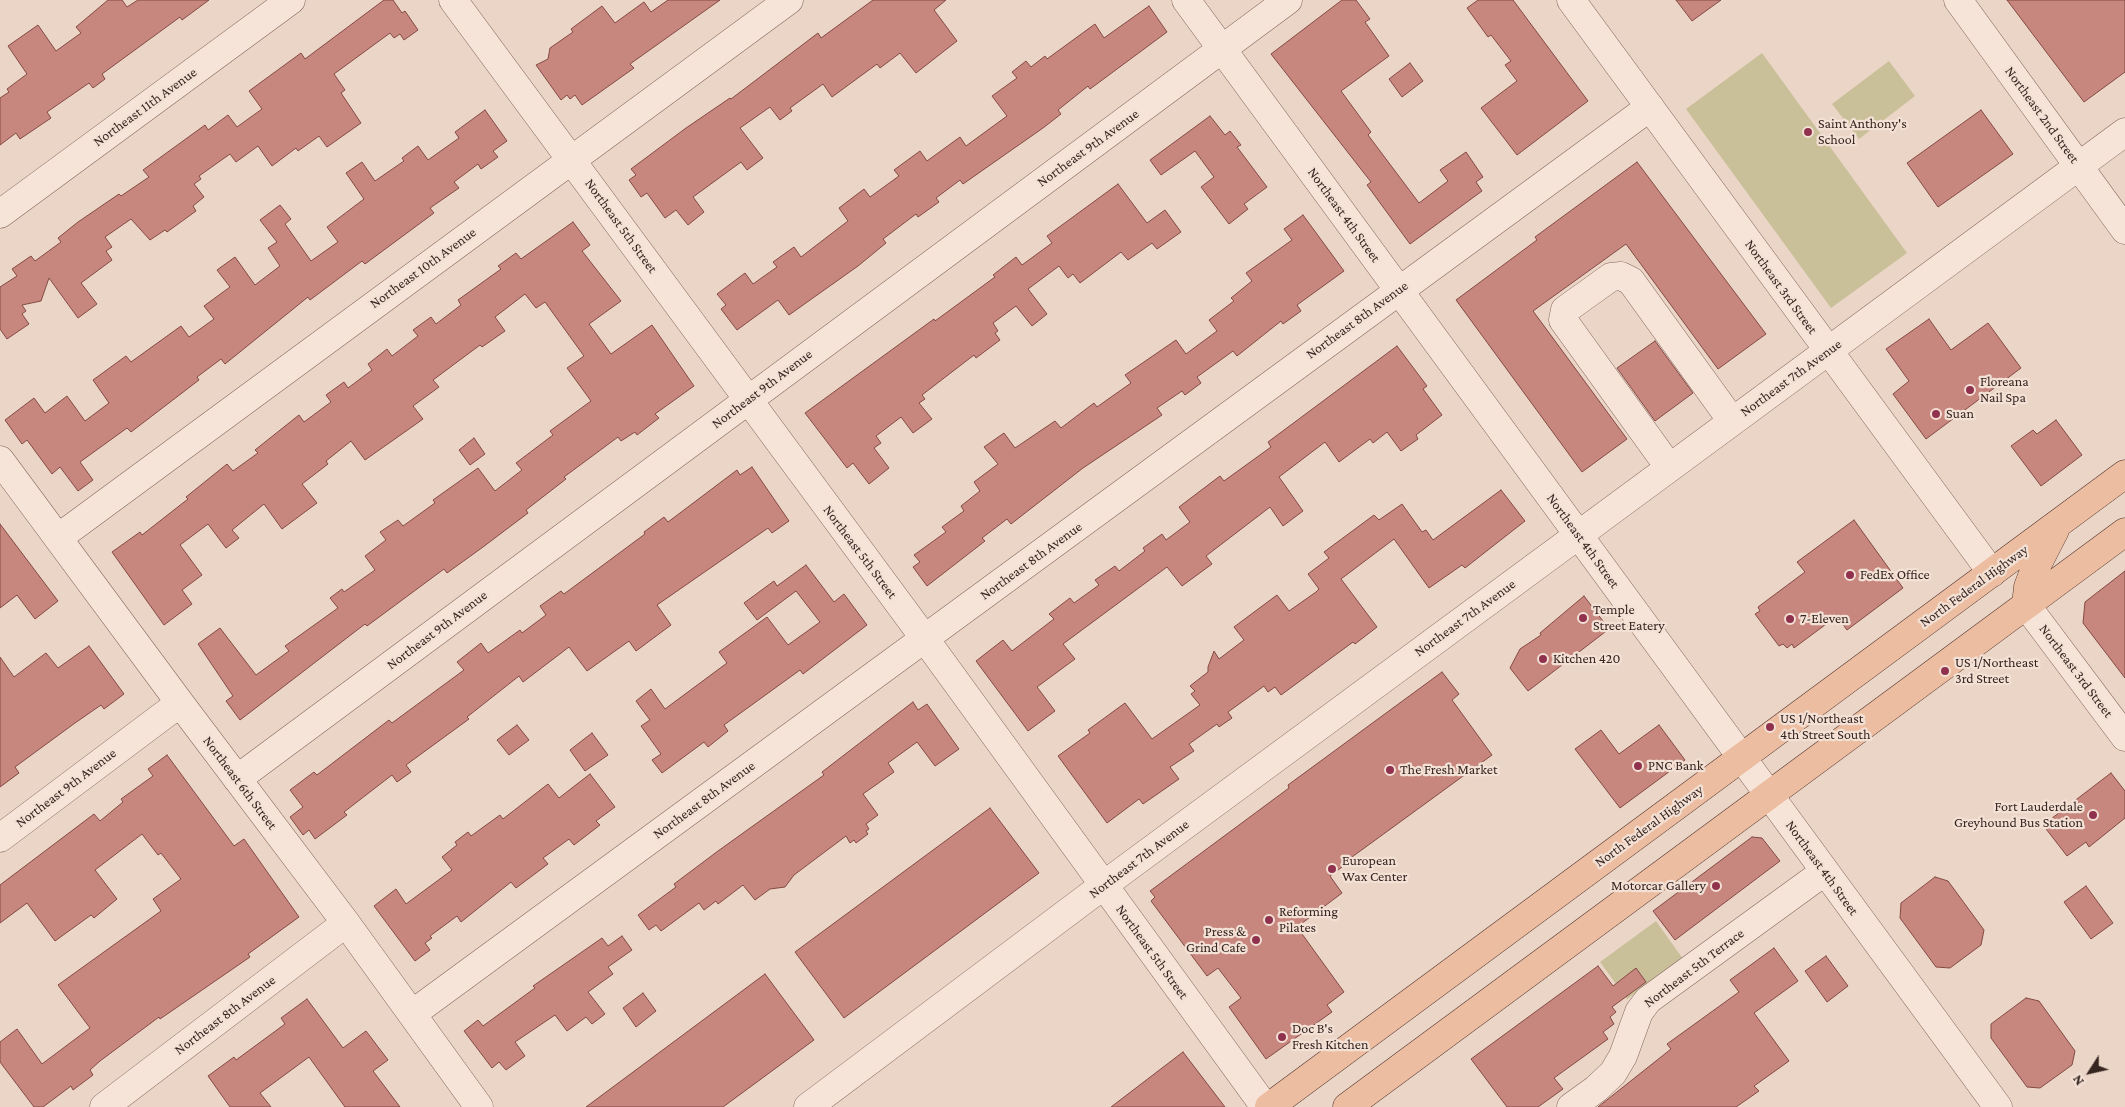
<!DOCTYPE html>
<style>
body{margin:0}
#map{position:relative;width:2125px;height:1107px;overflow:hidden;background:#ebd5c6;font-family:"Crimson Pro",serif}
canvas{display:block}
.north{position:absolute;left:2065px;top:1047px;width:50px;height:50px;-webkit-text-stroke:4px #f3e1d5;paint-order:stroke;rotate:235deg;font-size:14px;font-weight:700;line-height:20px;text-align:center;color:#362420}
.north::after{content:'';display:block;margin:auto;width:18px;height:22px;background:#362420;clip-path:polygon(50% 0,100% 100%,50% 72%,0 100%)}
</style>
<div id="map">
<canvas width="2125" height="1107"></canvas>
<div class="north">N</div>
</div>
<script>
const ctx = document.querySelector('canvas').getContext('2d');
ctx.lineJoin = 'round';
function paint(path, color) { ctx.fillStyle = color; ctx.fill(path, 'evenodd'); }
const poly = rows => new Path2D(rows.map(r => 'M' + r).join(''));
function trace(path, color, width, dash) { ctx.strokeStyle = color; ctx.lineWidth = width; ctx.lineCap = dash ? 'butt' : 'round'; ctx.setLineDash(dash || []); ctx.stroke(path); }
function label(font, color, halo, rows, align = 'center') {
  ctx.font = font + ' "Crimson Pro",serif'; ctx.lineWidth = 4.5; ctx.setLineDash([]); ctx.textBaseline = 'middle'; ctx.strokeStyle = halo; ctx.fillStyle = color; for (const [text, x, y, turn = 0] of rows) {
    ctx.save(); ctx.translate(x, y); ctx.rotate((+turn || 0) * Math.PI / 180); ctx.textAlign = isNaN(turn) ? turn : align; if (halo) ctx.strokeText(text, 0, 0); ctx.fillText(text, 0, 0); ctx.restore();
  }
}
const green = poly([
 [1762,53,1907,253,1831,308,1686,109],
 [1889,61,1915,96,1859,139,1832,104],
 [1656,921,1683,959,1627,999,1600,962]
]);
const building = poly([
 [108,0,122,0,127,7,138,0,209,0,182,20,180,17,102,74,105,79,93,88,89,83,47,112,51,118,20,139,16,133,0,145,0,98,9,92,7,89,27,74,8,46,38,25,56,51,81,33,76,27,108,0],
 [384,0,393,0,402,13,405,11,418,30,404,40,400,34,394,38,390,33,334,74,345,90,341,93,361,123,327,147,319,136,298,151,296,148,272,166,258,146,236,162,230,154,199,176,201,179,194,184,204,197,193,206,196,211,167,232,165,230,150,240,131,219,105,237,112,247,106,251,112,260,81,283,97,304,78,318,49,278,41,301,22,305,26,311,22,314,29,324,7,339,0,329,0,287,17,276,12,269,31,256,35,261,61,242,58,238,78,222,119,194,121,196,149,177,143,170,205,125,208,130,228,115,237,127,262,109,249,91,301,53,305,59,384,0],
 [668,0,720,0,630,64,634,68,582,105,575,95,570,99,567,95,561,100,536,65,548,59,550,48,573,32,571,29,602,6,615,23,644,2,651,12,668,0],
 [873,0,946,0,934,10,957,41,916,73,900,53,880,68,877,64,832,97,823,84,790,108,792,111,780,120,770,107,740,128,763,158,747,170,741,162,693,197,704,212,688,225,676,210,665,218,647,193,641,197,629,180,636,175,631,169,686,128,730,98,731,99,818,33,821,38,873,0],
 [1342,0,1356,0,1370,19,1365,22,1389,56,1341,91,1371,132,1368,135,1419,203,1448,181,1440,170,1466,152,1483,177,1476,182,1482,191,1410,244,1367,185,1371,182,1271,54,1342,0],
 [1478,0,1513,0,1588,101,1517,155,1481,108,1517,81,1505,65,1511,61,1491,35,1488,37,1467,8,1478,0],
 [1676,0,1721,0,1692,21,1676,0],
 [2007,0,2125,0,2125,72,2084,102,2007,0],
 [1149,6,1167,32,1090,89,1088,86,1058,110,1061,114,1043,128,963,184,960,180,936,198,939,202,918,217,916,214,883,239,886,243,858,266,789,315,778,300,737,330,721,309,726,305,717,294,745,273,753,284,777,267,773,262,794,247,801,257,848,221,839,208,864,189,870,197,899,176,894,170,920,151,927,161,960,137,966,146,1007,116,992,96,1017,78,1012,72,1026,61,1031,67,1045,56,1047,59,1095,24,1104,38,1149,6],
 [1410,63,1423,81,1402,97,1389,79,1410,63],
 [485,110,507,141,493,151,498,157,481,169,478,164,454,182,459,188,430,208,434,213,365,264,362,261,310,300,308,297,225,364,221,359,197,377,199,380,131,432,127,428,80,462,93,480,78,491,60,467,52,474,27,440,22,444,5,420,34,398,45,413,67,396,85,421,109,403,93,380,126,356,131,362,181,326,189,337,214,319,204,306,230,287,217,270,235,257,255,285,280,266,268,248,277,242,260,220,280,205,291,219,285,224,311,261,338,242,327,227,364,199,346,173,362,162,375,181,404,161,402,158,418,146,428,160,459,138,455,132,485,110],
 [1981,110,2013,154,1938,207,1907,163,1981,110],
 [1210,116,1225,135,1230,131,1241,145,1237,147,1267,187,1244,204,1248,209,1229,224,1201,187,1214,177,1195,151,1161,175,1150,160,1210,116],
 [1637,162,1766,334,1718,369,1626,244,1533,311,1627,439,1582,472,1456,300,1537,240,1535,237,1637,162],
 [1118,184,1147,223,1165,210,1181,232,1157,249,1152,243,1128,260,1121,252,1080,283,1073,274,1068,278,1059,266,1028,289,1047,314,1032,326,1016,306,993,323,998,331,995,333,1000,340,976,358,974,355,922,395,925,399,919,403,932,419,913,433,901,417,876,436,881,443,874,448,889,468,869,484,853,463,847,468,805,413,934,319,935,321,995,277,993,275,1016,257,1022,265,1052,243,1047,236,1118,184],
 [1303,215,1344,271,1297,305,1301,311,1283,324,1281,321,1237,356,1233,351,1197,377,1201,383,1185,395,1182,391,1157,408,1162,415,1083,468,1011,524,1007,519,982,538,985,541,927,586,913,567,920,562,914,555,946,532,942,527,964,511,961,506,980,491,974,482,998,464,984,447,1004,433,1015,448,1055,421,1061,428,1094,403,1097,407,1131,383,1125,375,1176,340,1186,354,1217,331,1209,320,1234,301,1231,298,1252,281,1246,273,1292,240,1284,229,1303,215],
 [573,222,590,245,582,251,621,301,589,324,611,354,652,325,694,386,655,414,659,418,637,435,635,432,621,441,618,437,564,477,566,479,526,510,528,513,483,547,447,573,444,569,367,626,365,624,240,720,226,701,233,696,198,644,220,628,256,675,289,651,285,646,338,608,330,598,342,589,344,592,375,570,365,556,386,540,380,532,398,520,403,526,435,503,433,500,478,468,495,491,522,470,516,463,553,435,550,431,591,401,567,368,584,356,545,302,536,308,525,294,495,317,505,331,482,347,480,345,433,380,439,387,413,406,423,419,409,429,365,460,351,441,326,461,328,464,302,484,317,503,282,529,264,504,232,530,239,538,226,548,208,524,180,545,202,575,182,590,192,604,164,625,112,552,140,532,142,535,188,499,186,497,227,464,233,471,258,453,255,450,299,415,304,422,331,402,326,395,344,382,348,388,372,370,368,364,387,349,392,356,418,336,413,330,431,317,436,324,461,305,458,300,501,269,498,266,516,253,521,259,573,222],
 [1929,319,1951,350,1988,323,2021,368,1926,439,1893,394,1909,381,1886,349,1929,319],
 [1655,341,1693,393,1655,421,1617,368,1655,341],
 [1397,346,1427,386,1423,389,1442,415,1416,435,1418,439,1401,451,1387,432,1373,443,1370,439,1339,462,1325,442,1279,477,1303,511,1283,526,1270,507,1206,556,1212,564,1182,586,1167,567,1063,644,1075,659,1037,687,1055,711,1028,731,976,661,1003,640,1012,651,1054,619,1049,614,1070,598,1074,603,1099,585,1095,580,1115,566,1119,571,1145,551,1143,548,1162,534,1166,540,1190,522,1179,507,1220,476,1224,481,1271,447,1268,442,1397,346],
 [2056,420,2082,455,2041,486,2011,446,2033,430,2037,434,2056,420],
 [474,438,485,454,470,465,459,450,474,438],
 [752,467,789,521,772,533,768,528,657,605,671,625,636,651,629,641,587,671,569,647,523,682,519,676,467,717,469,719,406,765,411,772,397,782,392,775,344,812,347,815,315,839,309,830,303,835,290,817,303,807,290,790,314,772,317,775,389,720,392,723,464,670,457,662,481,643,488,653,520,630,522,633,546,615,540,606,561,591,564,594,645,534,644,532,664,517,668,522,737,470,740,475,752,467],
 [1501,490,1525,521,1465,568,1462,565,1429,588,1394,539,1341,579,1377,627,1355,644,1353,642,1281,695,1275,687,1268,692,1264,686,1228,712,1232,718,1219,727,1217,724,1189,744,1194,751,1170,767,1179,779,1143,804,1139,799,1107,823,1058,756,1090,733,1088,730,1125,703,1152,739,1200,705,1191,694,1195,691,1190,686,1208,672,1208,667,1214,651,1219,659,1244,640,1234,627,1277,595,1289,611,1316,592,1319,589,1308,574,1329,558,1324,552,1374,515,1379,520,1402,504,1422,532,1426,530,1433,540,1501,490],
 [1854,520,1903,588,1847,630,1837,616,1794,648,1792,644,1787,648,1783,644,1779,646,1755,614,1760,611,1758,607,1805,572,1797,562,1854,520],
 [0,524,58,601,35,619,17,595,0,608,0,524],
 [806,565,834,602,844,594,867,625,803,674,800,670,724,725,728,731,708,747,704,742,662,773,652,760,661,754,641,726,650,720,636,701,651,689,665,709,727,663,719,652,767,617,788,645,820,622,796,591,757,620,744,603,774,581,777,586,806,565],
 [2125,571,2125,678,2083,623,2085,602,2125,571],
 [1584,596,1609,629,1528,691,1510,668,1520,649,1541,635,1540,633,1584,596],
 [89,646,124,694,104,709,101,705,75,723,15,767,19,773,0,787,0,657,14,677,46,653,58,668,89,646],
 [1442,672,1459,694,1452,700,1492,755,1341,865,1342,867,1330,876,1342,893,1297,927,1344,992,1327,1005,1332,1012,1266,1059,1229,1007,1241,998,1218,968,1207,976,1151,901,1155,897,1150,891,1289,788,1288,785,1442,672],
 [913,702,918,710,927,704,959,749,935,766,917,742,888,763,894,772,863,794,878,815,866,824,869,829,866,831,868,834,856,843,854,840,850,843,846,836,794,875,785,887,770,889,755,900,743,885,718,904,716,901,704,910,699,903,661,931,656,925,649,930,638,915,676,887,674,884,718,851,824,775,822,772,913,702],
 [517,725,529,740,509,755,497,740,517,725],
 [1659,725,1685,760,1620,808,1575,749,1601,730,1619,754,1659,725],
 [592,733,608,755,585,771,570,750,592,733],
 [167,755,234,846,244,839,299,917,248,954,250,957,160,1019,159,1017,100,1061,90,1070,93,1075,73,1090,71,1086,43,1107,34,1107,0,1062,0,1042,17,1029,42,1064,90,1028,58,985,161,911,153,899,181,879,161,853,158,855,142,834,95,870,117,899,94,918,91,915,55,941,27,903,0,923,0,885,94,814,100,821,123,802,121,799,153,776,148,769,167,755],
 [2111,773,2125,791,2125,818,2089,847,2086,842,2067,856,2043,825,2111,773],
 [590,774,615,807,596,821,600,825,574,845,569,839,543,858,548,864,516,888,511,882,461,922,457,916,430,936,432,938,425,943,430,950,415,961,374,906,396,889,406,904,452,870,442,857,457,845,455,842,468,832,471,836,500,815,503,819,548,784,559,798,590,774],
 [990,808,1039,873,844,1018,795,952,990,808],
 [1752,837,1762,838,1780,861,1675,940,1653,911,1752,837],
 [1935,877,1948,881,1984,930,1981,945,1950,968,1936,967,1900,918,1901,903,1935,877],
 [2086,886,2113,923,2091,939,2064,902,2086,886],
 [622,936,632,950,608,967,613,974,588,992,605,1014,592,1024,586,1017,567,1031,555,1015,515,1042,525,1056,506,1070,499,1062,492,1068,464,1031,478,1020,483,1026,535,988,533,986,602,938,608,946,622,936],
 [1774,948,1798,981,1754,1013,1789,1061,1754,1086,1759,1091,1736,1107,1598,1107,1671,1049,1667,1044,1739,992,1730,980,1774,948],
 [1826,956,1848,986,1827,1002,1805,971,1826,956],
 [1598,966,1613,986,1636,968,1646,982,1612,1007,1616,1012,1610,1017,1614,1024,1603,1032,1608,1039,1554,1078,1563,1089,1538,1107,1507,1107,1471,1059,1598,966],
 [765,974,814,1040,723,1107,586,1107,765,974],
 [643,993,656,1011,636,1027,623,1008,643,993],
 [2026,998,2039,1001,2075,1051,2072,1065,2040,1088,2027,1087,1991,1038,1991,1024,2026,998],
 [307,999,343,1048,366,1031,388,1060,373,1071,400,1107,345,1107,309,1057,260,1093,271,1107,230,1107,208,1076,234,1057,236,1060,285,1024,281,1018,307,999],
 [1183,1052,1225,1107,1111,1107,1183,1052]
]);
const minor = poly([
 [453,0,925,639,1265,1107],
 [1186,0,1998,1107],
 [1571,0,1992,573],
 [1958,0,2125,230],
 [0,214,291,0],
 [0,460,180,703,346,923,479,1107],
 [1669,467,1563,320,1565,310,1611,277,1621,276,1631,281,1732,421],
 [58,538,789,0],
 [2026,605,2125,737],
 [237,779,1288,0],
 [0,838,180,703],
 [412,1014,1650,107],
 [104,1107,346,923],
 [808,1107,1120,873,2125,132],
 [1571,1107,1596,1089,1613,1073,1623,1056,1639,1012,1648,1000,1824,872]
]);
const major = poly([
 [2026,605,2028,587,2034,571,2055,530],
 [1269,1107,2125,474],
 [1347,1107,2125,532]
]);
const markers = [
 [1808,132,5,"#90314e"],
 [1970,390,5,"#90314e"],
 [1936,414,5,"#90314e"],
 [1850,575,5,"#90314e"],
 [1583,618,5,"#90314e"],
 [1790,619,5,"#90314e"],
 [1543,659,5,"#90314e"],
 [1945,671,5,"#90314e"],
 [1770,727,5,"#90314e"],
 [1638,766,5,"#90314e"],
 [1390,770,5,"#90314e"],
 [2093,815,5,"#90314e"],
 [1332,869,5,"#90314e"],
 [1716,886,5,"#90314e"],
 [1269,920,5,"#90314e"],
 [1256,940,5,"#90314e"],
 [1282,1037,5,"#90314e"]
];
const streetNames = [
 ["Northeast 11th Avenue",145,107,-36],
 ["Northeast 2nd Street",2042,115,54],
 ["Northeast 9th Avenue",1088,148,-36],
 ["Northeast 4th Street",1344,215,54],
 ["Northeast 5th Street",621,226,54],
 ["Northeast 10th Avenue",423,268,-36],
 ["Northeast 3rd Street",1781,287,54],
 ["Northeast 8th Avenue",1357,320,-36],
 ["Northeast 7th Avenue",1791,378,-36],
 ["Northeast 9th Avenue",762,389,-37],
 ["Northeast 4th Street",1583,541,54],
 ["Northeast 5th Street",860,552,53],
 ["Northeast 8th Avenue",1031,561,-36],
 ["North Federal Highway",1974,586,-36],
 ["Northeast 7th Avenue",1465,618,-36],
 ["Northeast 9th Avenue",437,630,-37],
 ["Northeast 3rd Street",2076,671,53],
 ["Northeast 6th Street",240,783,53],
 ["Northeast 9th Avenue",66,788,-37],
 ["Northeast 8th Avenue",704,800,-36],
 ["North Federal Highway",1649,826,-36],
 ["Northeast 7th Avenue",1139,859,-37],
 ["Northeast 4th Street",1822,868,54],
 ["Northeast 5th Street",1152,952,54],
 ["Northeast 5th Terrace",1694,968,-37],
 ["Northeast 8th Avenue",225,1015,-37]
];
const poiNames = [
 ["Saint Anthony's",1818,124],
 ["School",1818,140],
 ["Floreana",1980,382],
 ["Nail Spa",1980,398],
 ["Suan",1946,414],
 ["FedEx Office",1860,575],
 ["Temple",1593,610],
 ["Street Eatery",1593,626],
 ["7-Eleven",1800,619],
 ["Kitchen 420",1553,659],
 ["US 1/Northeast",1955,663],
 ["3rd Street",1955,679],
 ["US 1/Northeast",1780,719],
 ["4th Street South",1780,735],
 ["PNC Bank",1648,766],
 ["The Fresh Market",1400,770],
 ["Fort Lauderdale",2083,807,"right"],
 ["Greyhound Bus Station",2083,823,"right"],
 ["European",1342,861],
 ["Wax Center",1342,877],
 ["Motorcar Gallery",1706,886,"right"],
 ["Reforming",1279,912],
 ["Pilates",1279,928],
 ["Press &",1246,932,"right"],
 ["Grind Cafe",1246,948,"right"],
 ["Doc B's",1292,1029],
 ["Fresh Kitchen",1292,1045]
];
paint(green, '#c9c09a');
paint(building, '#c7867e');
trace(building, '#834a44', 1);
trace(minor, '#85665d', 29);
trace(major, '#533631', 29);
trace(minor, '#f7e4d8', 28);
trace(major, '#ecbda0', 28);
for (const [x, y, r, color] of markers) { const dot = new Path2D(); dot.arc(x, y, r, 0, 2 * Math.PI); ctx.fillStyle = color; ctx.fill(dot); trace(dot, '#f3e1d5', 2); }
label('14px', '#362420', '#f3e1d5', streetNames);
label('14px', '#362420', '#f3e1d5', poiNames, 'left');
</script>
